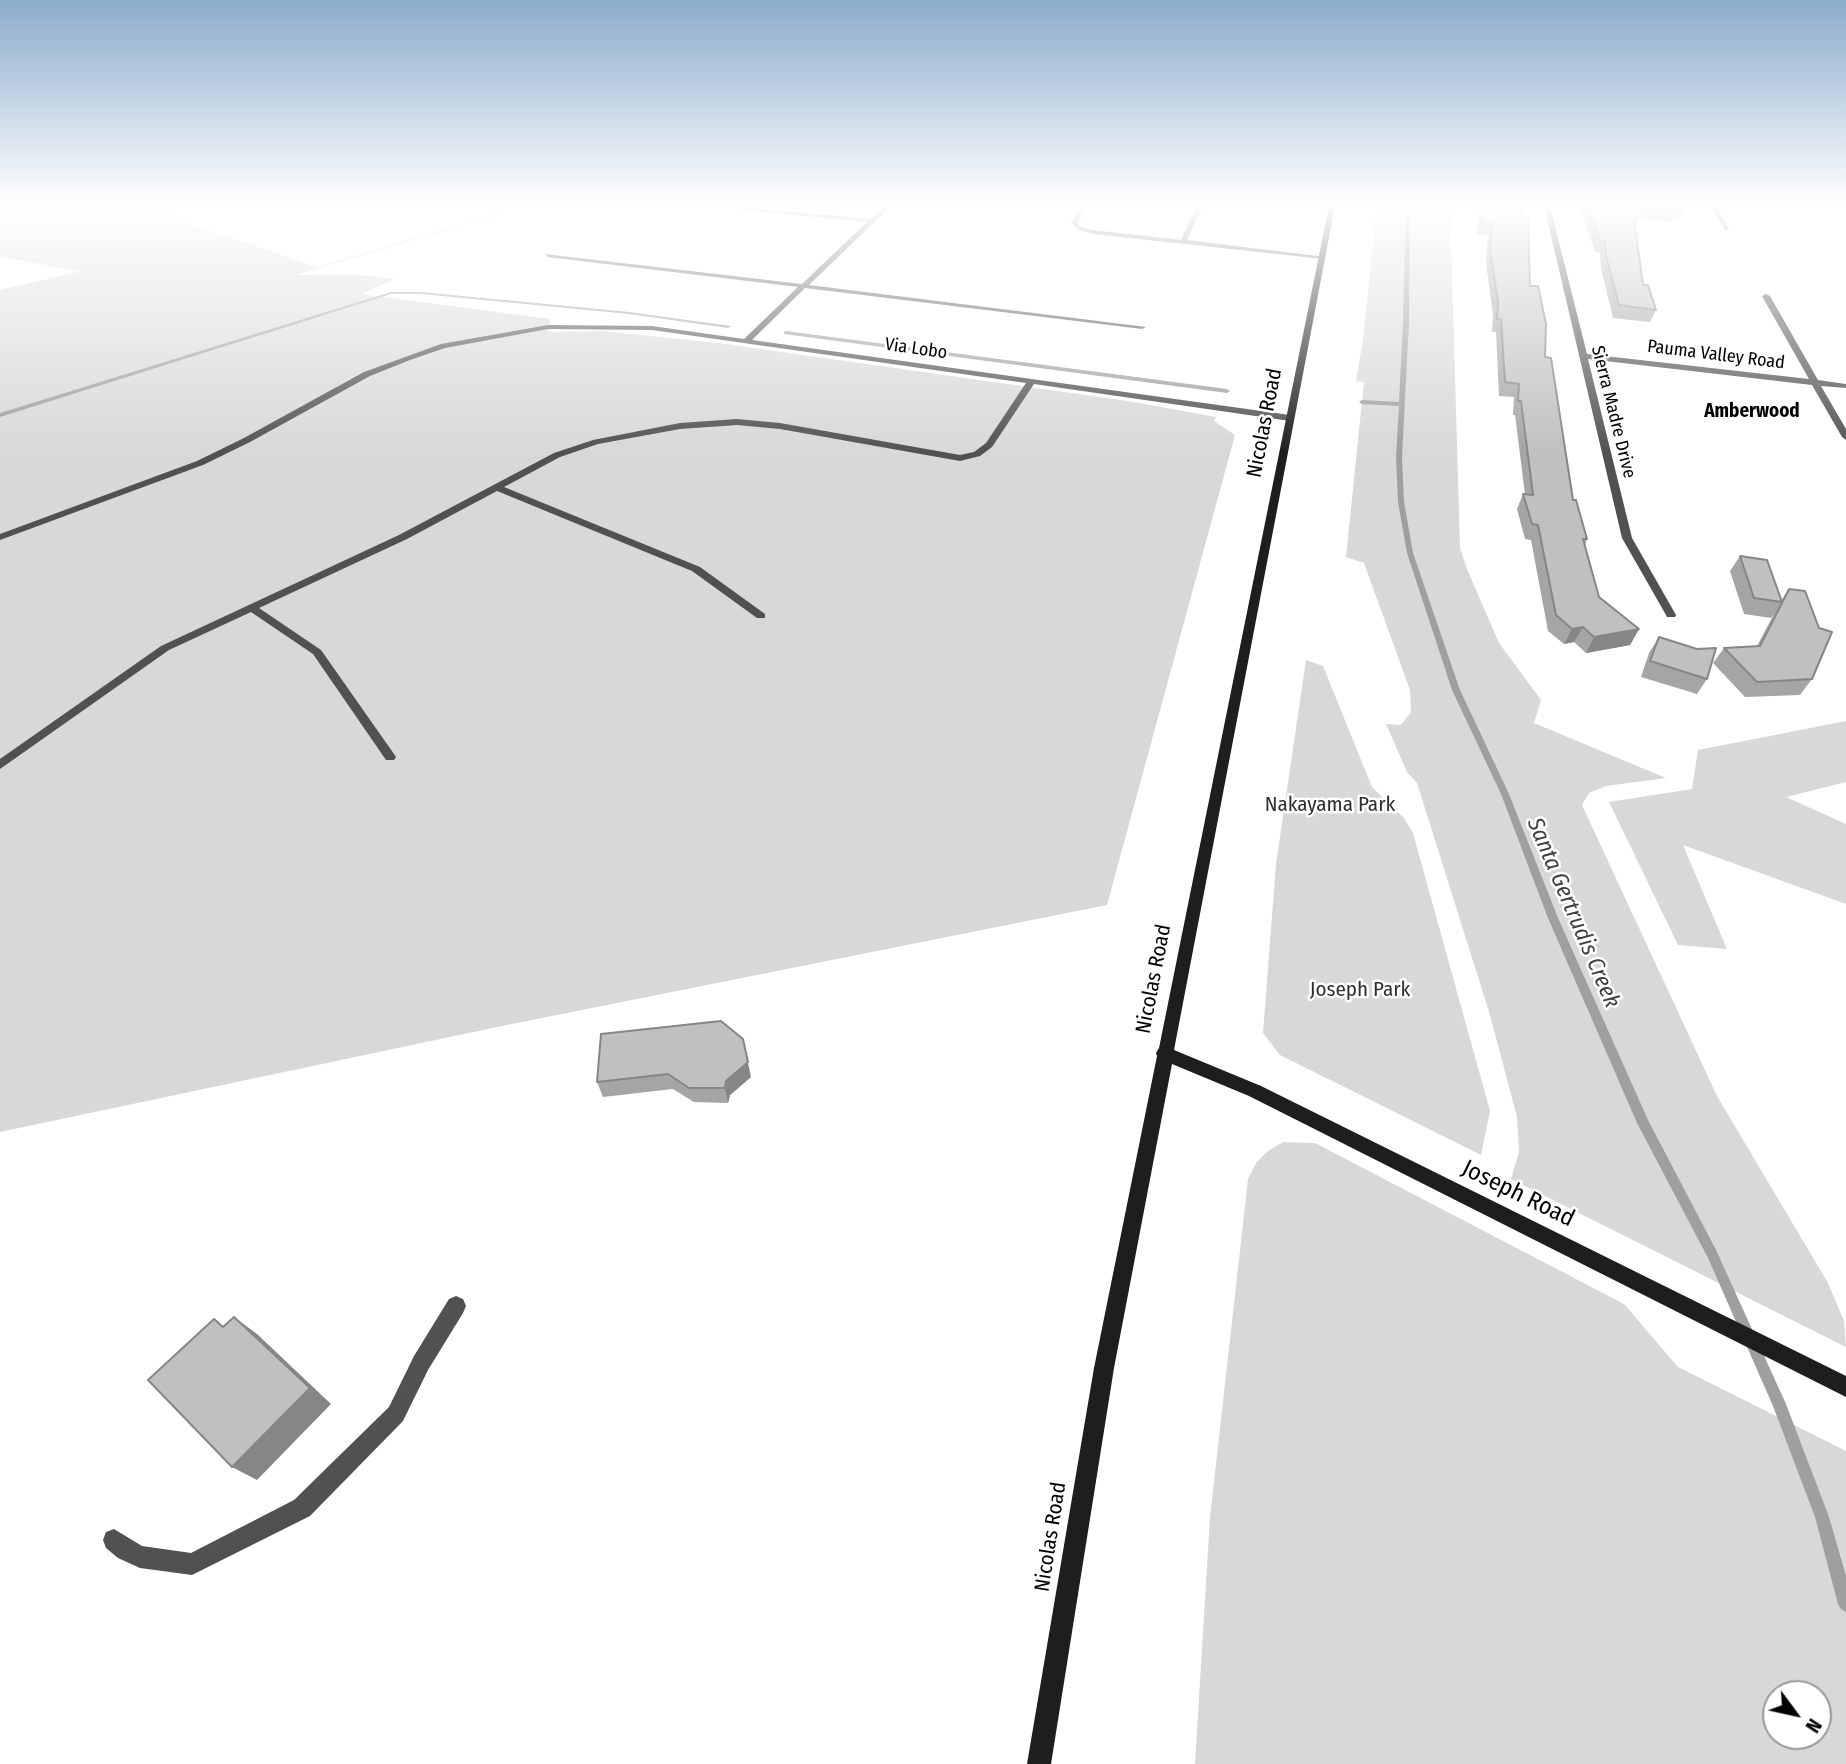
<!DOCTYPE html>
<style>
body{margin:0}
#map{position:relative;width:1846px;height:1764px;overflow:hidden;background:#fff;font-family:"Fira Sans Condensed",sans-serif}
canvas{display:block}
.north{position:absolute;left:1762px;top:1680px;width:70px;height:70px;box-sizing:border-box;background:#fff;border:2px solid #999;border-radius:50%;rotate:123deg;font-size:19px;font-weight:700;line-height:28px;text-align:center;color:#000}
.north::after{content:'';display:block;margin:auto;width:24px;height:32px;background:#000;clip-path:polygon(50% 0,100% 100%,50% 72%,0 100%)}
</style>
<div id="map">
<canvas width="1846" height="1764"></canvas>
<div class="north">N</div>
</div>
<script>
const ctx = document.querySelector('canvas').getContext('2d');
ctx.lineJoin = 'round';
function paint(path, color) { ctx.fillStyle = color; ctx.fill(path, 'evenodd'); }
const poly = rows => new Path2D(rows.map(r => 'M' + r).join(''));
function trace(path, color, width, dash) { ctx.strokeStyle = color; ctx.lineWidth = width; ctx.lineCap = dash ? 'butt' : 'round'; ctx.setLineDash(dash || []); ctx.stroke(path); }
function label(font, color, halo, rows, align = 'center') {
  ctx.font = font + ' "Fira Sans Condensed",sans-serif'; ctx.lineWidth = 5; ctx.setLineDash([]); ctx.textBaseline = 'middle'; ctx.strokeStyle = halo; ctx.fillStyle = color; for (const [text, x, y, turn = 0] of rows) {
    ctx.save(); ctx.translate(x, y); ctx.rotate((+turn || 0) * Math.PI / 180); ctx.textAlign = isNaN(turn) ? turn : align; if (halo) ctx.strokeText(text, 0, 0); ctx.fillText(text, 0, 0); ctx.restore();
  }
}
const green = poly([
 [0,206,168,206,187,223,318,267,520,206,529,206,296,275,362,275,394,279,361,294,550,319,549,332,601,331,719,343,1128,401,1216,417,1214,421,1235,435,1107,905,502,1026,0,1132,0,290,81,271,0,257],
 [1377,206,1450,206,1460,548,1467,569,1499,643,1541,700,1534,723,1666,778,1606,786,1589,793,1582,805,1717,1096,1828,1283,1844,1321,1846,1347,1511,1179,1519,1152,1517,1117,1490,1015,1417,783,1407,772,1386,724,1401,725,1411,712,1410,690,1364,563,1346,557,1364,382,1356,381,1363,340],
 [1306,660,1323,666,1372,787,1404,818,1413,833,1490,1111,1481,1155,1280,1055,1263,1033,1276,864],
 [1846,721,1846,782,1786,797,1846,824,1846,904,1683,845,1727,949,1678,945,1609,802,1692,789,1698,750],
 [1283,1142,1315,1143,1624,1304,1678,1367,1846,1451,1846,1764,1195,1764,1210,1517,1248,1179,1256,1163,1268,1151],
 [1776,1694,1818,1694,1818,1736,1776,1736]
]);
const stream = poly([
 [1406,206,1410,206,1409,322,1402,457,1404,502,1413,553,1460,690,1509,794,1558,918,1648,1120,1716,1250,1786,1404,1829,1517,1846,1576,1846,1612,1841,1609,1838,1604,1815,1517,1773,1406,1708,1258,1637,1123,1548,918,1501,794,1452,690,1407,553,1398,502,1396,457,1399,406,1362,404,1359,402,1362,400,1399,402,1403,322,1406,206],
 [391,292,421,292,629,312,731,326,728,328,629,314,421,294,391,294,0,417,0,413,391,292],
 [786,331,1227,389,1230,391,1227,393,784,334,784,332,786,331]
]);
const street = poly([
 [884,206,891,206,809,285,1146,327,1142,329,805,288,752,340,1290,415,1294,418,1290,421,1034,384,992,447,980,456,960,461,780,429,737,425,680,429,598,444,560,457,504,487,700,567,765,614,765,618,757,618,692,571,497,491,407,539,259,608,321,650,394,754,396,757,394,760,386,760,313,654,251,612,169,650,0,769,0,759,161,646,399,535,554,453,593,440,680,423,737,419,780,423,960,455,974,452,986,443,1026,383,652,330,548,329,445,348,410,360,370,376,250,442,203,465,0,540,0,534,197,461,244,438,364,372,441,344,548,325,652,326,744,339,798,287,547,257,545,254,802,284,867,222,743,210,741,207,871,219,884,206],
 [1197,206,1203,206,1187,240,1326,257,1323,259,1093,234,1077,229,1071,222,1082,209,1085,211,1077,222,1081,227,1093,230,1181,240,1197,206],
 [1544,206,1550,206,1587,354,1809,379,1762,296,1766,294,1770,296,1818,380,1846,384,1846,388,1821,386,1846,429,1846,440,1842,437,1812,385,1588,359,1632,538,1676,615,1675,617,1667,617,1666,615,1622,538,1544,206],
 [1711,206,1717,206,1729,230,1725,230,1711,206],
 [456,1296,463,1299,466,1306,463,1313,428,1370,403,1421,310,1516,192,1575,140,1568,118,1558,106,1548,103,1540,106,1532,114,1529,142,1546,191,1553,294,1500,389,1407,414,1356,449,1299,456,1296]
]);
const secondary = poly([
 [1329,206,1335,206,1174,1050,1261,1086,1846,1376,1846,1397,1249,1096,1172,1064,1114,1368,1051,1764,1027,1764,1094,1368,1157,1056,1156,1053,1159,1048,1329,206]
]);
const wall = poly([
 [1479,206,1522,206,1530,286,1545,357,1573,500,1587,539,1585,545,1599,597,1639,629,1630,645,1586,653,1574,642,1564,644,1548,631,1531,540,1525,539,1517,509,1523,494,1525,494,1515,415,1513,415,1514,397,1499,396,1496,332,1492,332,1493,315,1486,263,1488,235,1477,234],
 [1580,206,1684,206,1684,208,1679,219,1673,219,1672,222,1636,218,1635,226,1643,285,1656,310,1650,322,1613,318,1601,268,1600,253,1595,252],
 [1740,556,1781,601,1789,589,1812,679,1800,695,1745,697,1713,663,1724,648,1757,646,1774,614,1771,618,1744,614,1730,571],
 [1659,637,1707,679,1697,694,1641,677,1649,653],
 [601,1034,751,1077,730,1095,728,1103,694,1102,673,1089,603,1097,597,1082]
]);
const shadedWall = poly([
 [1583,627,1574,642,1564,644,1572,629],
 [1639,629,1630,645,1586,653,1594,637],
 [743,1039,751,1077,730,1095,728,1103,725,1088,726,1081],
 [234,1317,257,1334,331,1404,257,1480,232,1467]
]);
const building = poly([
 [1482,206,1522,206,1523,219,1528,219,1530,286,1538,286,1546,324,1545,357,1551,358,1573,500,1576,500,1587,539,1583,539,1599,597,1639,629,1594,637,1583,627,1572,629,1556,615,1538,525,1532,524,1523,494,1533,495,1521,401,1518,401,1519,384,1505,382,1501,319,1497,319,1498,302,1490,251,1492,223,1481,222,1482,206],
 [1588,206,1684,206,1684,208,1676,207,1677,210,1638,207,1635,226,1643,285,1648,285,1656,310,1619,305,1606,256,1605,241,1600,241,1588,206],
 [1740,556,1767,560,1782,602,1754,598,1740,556],
 [1789,589,1805,591,1819,628,1832,632,1812,679,1757,682,1724,648,1760,646,1789,589],
 [1659,637,1697,649,1716,648,1707,679,1650,661,1659,637],
 [721,1021,743,1039,748,1062,726,1081,725,1088,689,1088,668,1074,597,1082,601,1034,721,1021],
 [234,1317,310,1388,232,1467,148,1380,214,1319,223,1327,234,1317]
]);
const farStreetnames = [
 ["Via Lobo",916,349,8],
 ["Pauma Valley Road",1716,355,7],
 ["Sierra Madre Drive",1613,412,76]
];
const farNeighbourhoodnames = [
 ["Amberwood",1752,412]
];
const streetNames = [
 ["Nicolas Road",1265,423,-79],
 ["Nicolas Road",1154,979,-79],
 ["Nicolas Road",1051,1537,-81]
];
const parkNames = [
 ["Nakayama Park",1330,805],
 ["Joseph Park",1360,990]
];
const waterNames = [
 ["Santa Gertrudis Creek",1573,913,67]
];
const nearStreetnames = [
 ["Joseph Road",1518,1194,26]
];
paint(green, '#d8d8d8');
paint(stream, '#9f9f9f');
paint(street, '#515151');
paint(secondary, '#1e1e1e');
paint(wall, '#a5a5a5');
paint(shadedWall, '#868686');
paint(building, '#c0c0c0');
trace(building, '#868686', 2);
const sky = ctx.createLinearGradient(0, 0, 0, 453);
sky.addColorStop(0, '#8baccb');
sky.addColorStop(0.45, '#fff');
sky.addColorStop(1, '#ffffff00');
ctx.fillStyle = sky;
ctx.fillRect(0, 0, 1846, 453);
label('18px', '#000', '#fff', farStreetnames);
label('bold 19px', '#000', '#fff', farNeighbourhoodnames);
label('21px', '#000', '#fff', streetNames);
label('21px', '#2f2f2f', '#fff', parkNames);
label('italic 23px', '#404040', '#fff', waterNames);
label('24px', '#000', '#fff', nearStreetnames);
</script>
